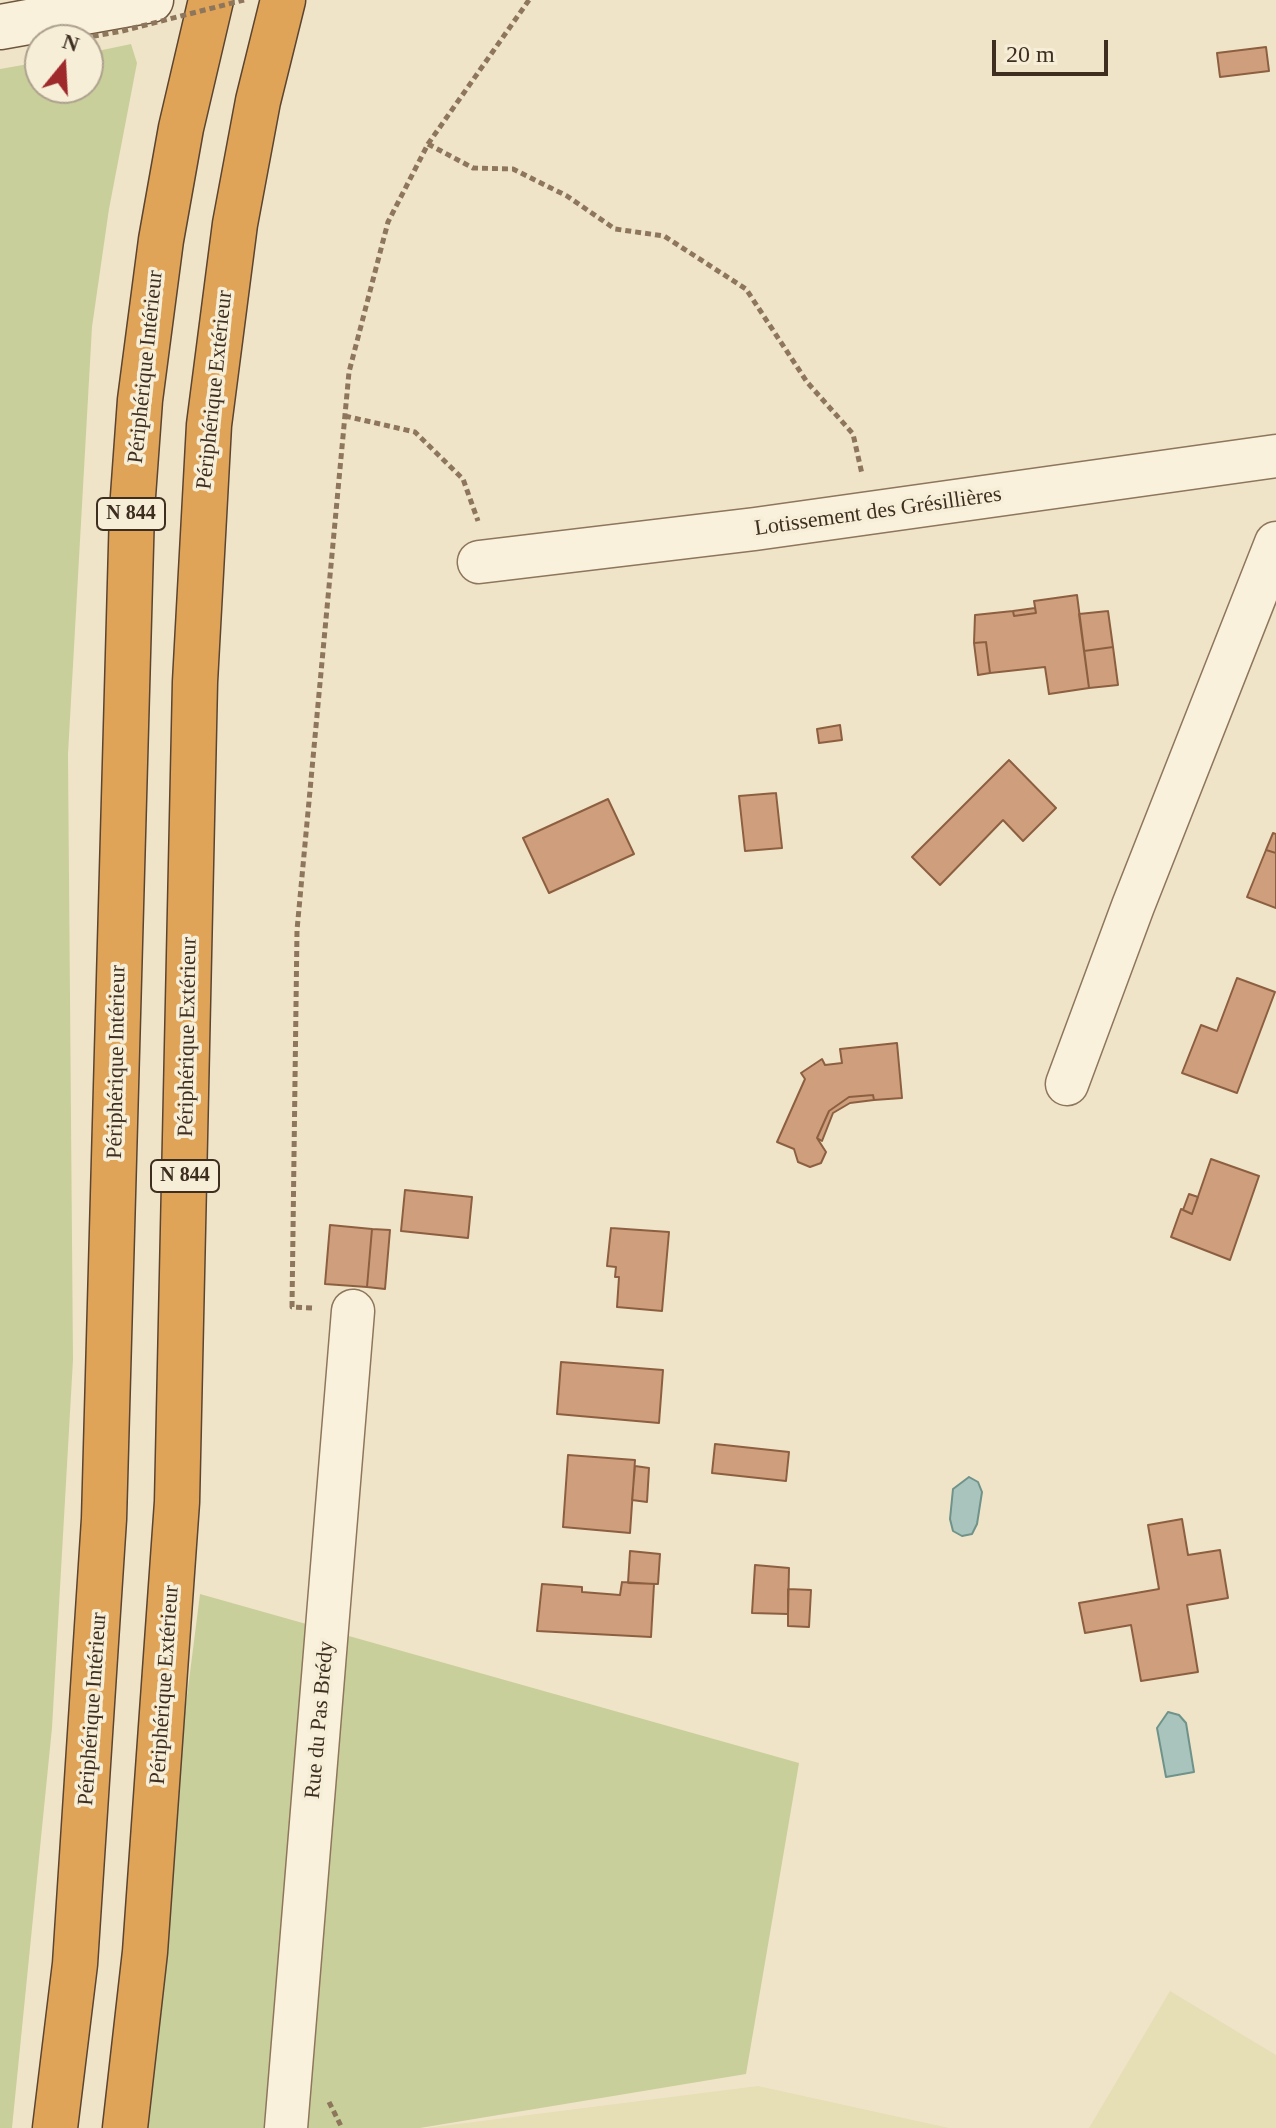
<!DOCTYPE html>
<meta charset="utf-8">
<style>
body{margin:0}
#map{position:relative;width:1276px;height:2128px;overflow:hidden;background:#f0e4c8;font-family:Georgia,serif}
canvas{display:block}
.north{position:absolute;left:24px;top:24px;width:80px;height:80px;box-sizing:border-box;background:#f7eed8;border:2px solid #ada18e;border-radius:50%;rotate:18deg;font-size:22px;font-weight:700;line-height:32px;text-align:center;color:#3d2e20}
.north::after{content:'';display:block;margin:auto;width:28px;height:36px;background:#9e2a2b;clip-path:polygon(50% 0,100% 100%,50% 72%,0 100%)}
.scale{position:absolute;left:992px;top:40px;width:116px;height:36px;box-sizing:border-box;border:4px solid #3d2e20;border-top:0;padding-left:10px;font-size:24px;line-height:28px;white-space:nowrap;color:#3d2e20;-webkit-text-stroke:6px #f7eed8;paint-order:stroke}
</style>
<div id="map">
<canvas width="1276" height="2128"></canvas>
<div class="north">N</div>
<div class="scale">20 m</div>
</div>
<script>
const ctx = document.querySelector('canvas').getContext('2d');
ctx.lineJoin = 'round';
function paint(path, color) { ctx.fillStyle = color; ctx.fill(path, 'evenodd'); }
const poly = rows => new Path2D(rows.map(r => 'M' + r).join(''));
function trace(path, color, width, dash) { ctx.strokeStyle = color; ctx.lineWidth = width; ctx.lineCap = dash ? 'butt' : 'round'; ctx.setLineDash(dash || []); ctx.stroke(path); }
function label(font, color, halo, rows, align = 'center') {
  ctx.font = font + ' Georgia,serif'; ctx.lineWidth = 7; ctx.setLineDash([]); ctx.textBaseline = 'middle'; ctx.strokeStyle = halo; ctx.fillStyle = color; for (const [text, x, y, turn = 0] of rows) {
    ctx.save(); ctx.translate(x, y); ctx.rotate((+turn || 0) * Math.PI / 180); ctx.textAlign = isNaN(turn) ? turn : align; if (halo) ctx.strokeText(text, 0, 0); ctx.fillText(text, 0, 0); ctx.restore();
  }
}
const farmland = poly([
 [1170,1991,1276,2055,1276,2128,1089,2128],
 [758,2086,949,2128,426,2128]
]);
const green = poly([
 [131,44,137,63,109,209,92,327,68,754,73,1360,52,1728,12,2128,0,2128,0,69,40,62,40,88,88,88,88,53],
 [200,1594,799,1763,746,2074,420,2128,132,2128]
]);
const water = poly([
 [969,1477,978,1482,982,1492,977,1524,972,1534,962,1536,953,1531,950,1519,953,1489,969,1477],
 [1168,1712,1179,1715,1186,1723,1194,1772,1166,1777,1157,1728,1168,1712]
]);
const building = poly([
 [1266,47,1269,71,1220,77,1217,53,1266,47],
 [1077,595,1089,688,1049,694,1045,667,990,673,986,642,974,643,975,615,1013,611,1014,616,1036,613,1034,601,1077,595],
 [1035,608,1036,613,1014,616,1013,611,1035,608],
 [1108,611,1113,647,1084,651,1079,614,1108,611],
 [986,642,990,673,978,675,974,643,986,642],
 [1113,647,1118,685,1089,688,1084,651,1113,647],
 [840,725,842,740,819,743,817,729,840,725],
 [1009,760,1056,808,1023,841,1003,820,940,885,912,857,1009,760],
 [776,793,782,848,745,851,739,796,776,793],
 [608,799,634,854,549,893,523,838,608,799],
 [1273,833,1276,834,1276,853,1266,850,1273,833],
 [1266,850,1276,853,1276,908,1247,897,1266,850],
 [1237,978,1275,992,1237,1093,1182,1073,1201,1025,1217,1031,1237,978],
 [897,1043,902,1098,874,1100,873,1095,849,1097,829,1111,817,1138,826,1152,821,1163,810,1167,798,1162,794,1149,777,1142,805,1079,801,1073,822,1059,825,1065,842,1063,840,1049,897,1043],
 [873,1095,874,1100,850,1103,833,1113,822,1141,817,1138,829,1111,849,1097,873,1095],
 [1211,1159,1259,1176,1230,1260,1171,1237,1181,1209,1192,1214,1211,1159],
 [405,1190,472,1197,468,1238,401,1231,405,1190],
 [1189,1194,1198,1197,1192,1214,1183,1210,1189,1194],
 [330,1225,372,1229,367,1287,325,1284,330,1225],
 [611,1228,669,1232,662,1311,617,1307,619,1277,615,1277,616,1267,607,1266,611,1228],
 [372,1229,390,1230,385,1289,367,1287,372,1229],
 [561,1362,663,1370,659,1423,557,1414,561,1362],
 [715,1444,789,1452,786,1481,712,1473,715,1444],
 [568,1455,635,1460,630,1533,563,1527,568,1455],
 [635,1466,649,1468,647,1502,632,1500,635,1466],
 [1182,1519,1188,1555,1220,1550,1228,1598,1187,1605,1198,1672,1141,1681,1131,1625,1085,1633,1079,1603,1159,1589,1148,1525,1182,1519],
 [630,1551,660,1554,658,1584,628,1583,630,1551],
 [755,1565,789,1568,788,1614,752,1613,755,1565],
 [622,1582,654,1584,651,1637,537,1631,542,1584,582,1587,582,1592,620,1595,622,1582],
 [788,1589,811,1590,809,1627,788,1626,788,1589]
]);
const path = poly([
 [428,144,473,168,513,169,567,196,615,229,664,236,746,289,807,382,853,434,862,474],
 [345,416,415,432,463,479,478,521],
 [312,1308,292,1307,297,930,349,372,388,222,428,144,529,0],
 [329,2102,342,2128]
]);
const street = poly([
 [479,562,755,529,1276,456],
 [1067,1084,1133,906,1276,543],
 [286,2128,353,1311]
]);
const secondary = poly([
 [0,27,151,0]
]);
const highway = poly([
 [55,2128,75,1964,104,1519,132,510,140,400,161,240,181,128,211,0],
 [125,2128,145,1952,177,1502,195,682,209,425,235,224,258,101,283,0]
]);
const pathBridge = poly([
 [73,40,122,31,244,0]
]);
const shields = [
 [131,514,68],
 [185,1176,68]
];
const shieldNames = [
 ["N 844",131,514],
 ["N 844",185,1176]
];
const streetNames = [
 ["Périphérique Intérieur",146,367,-84],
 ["Périphérique Extérieur",215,390,-84],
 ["Lotissement des Grésillières",878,512,-8],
 ["Périphérique Extérieur",188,1037,-89],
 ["Périphérique Intérieur",117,1062,-89],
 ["Périphérique Extérieur",165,1685,-86],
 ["Périphérique Intérieur",93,1709,-86],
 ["Rue du Pas Brédy",320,1720,-85]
];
paint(farmland, '#e6deb5');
paint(green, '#c9cf9b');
paint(water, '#a9c4bc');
trace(water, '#6f938a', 2);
paint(building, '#cf9f7d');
trace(building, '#8d5f41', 2);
trace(street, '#8d765c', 45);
trace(secondary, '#6f573f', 47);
trace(highway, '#5b4430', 47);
trace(path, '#8d765c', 5, [6, 4]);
trace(street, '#faf1dc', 42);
trace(secondary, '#faf1dc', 44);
trace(highway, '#e0a458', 44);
trace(pathBridge, '#8d765c', 5, [6, 4]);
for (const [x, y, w] of shields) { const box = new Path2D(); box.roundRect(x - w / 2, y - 16, w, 32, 6); ctx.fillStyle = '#f7eed8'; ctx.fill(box); trace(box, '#3d2e20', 2); }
label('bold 20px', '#3d2e20', null, shieldNames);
label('22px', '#3d2e20', '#f7eed8', streetNames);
</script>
